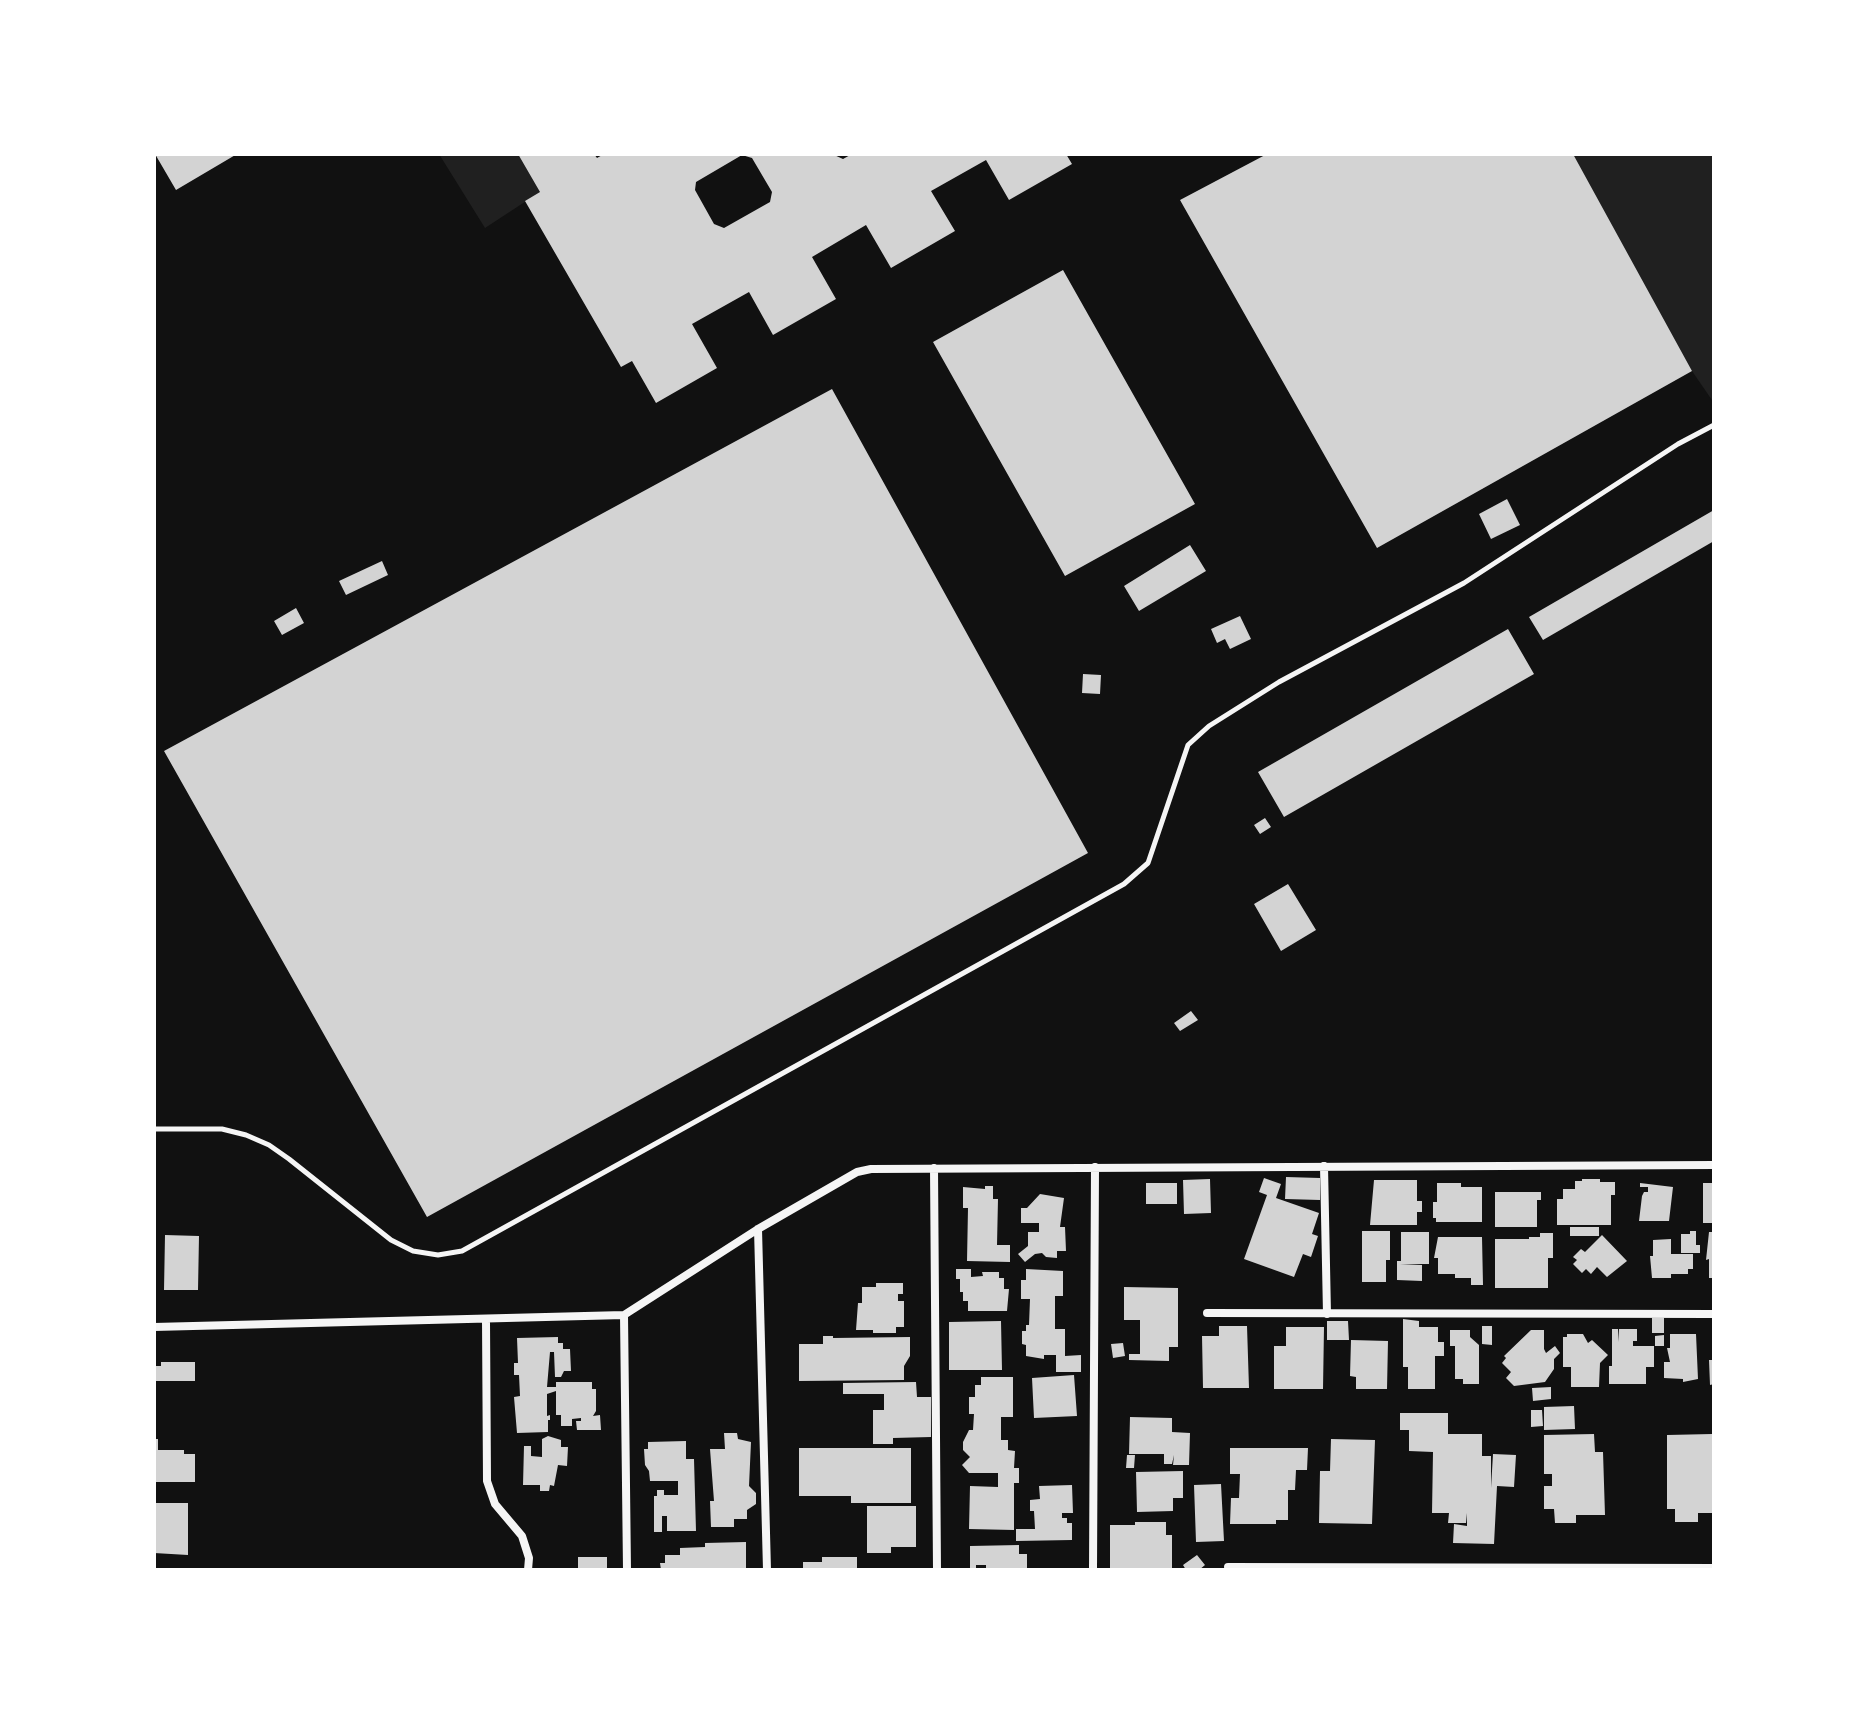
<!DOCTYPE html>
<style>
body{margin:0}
#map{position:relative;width:1868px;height:1724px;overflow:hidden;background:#111;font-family:"Exo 2",sans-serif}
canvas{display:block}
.frame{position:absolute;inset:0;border:156px solid #fff;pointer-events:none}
</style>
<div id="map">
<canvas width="1868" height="1724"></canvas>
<div class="frame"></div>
</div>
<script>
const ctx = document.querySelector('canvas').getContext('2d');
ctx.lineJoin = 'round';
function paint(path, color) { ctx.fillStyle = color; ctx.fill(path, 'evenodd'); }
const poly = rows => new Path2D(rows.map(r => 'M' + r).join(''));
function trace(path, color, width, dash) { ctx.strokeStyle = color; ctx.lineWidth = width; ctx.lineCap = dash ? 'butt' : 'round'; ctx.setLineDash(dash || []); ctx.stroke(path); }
const green = poly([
 [439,154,518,154,540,192,485,228],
 [1573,154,1714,154,1714,403,1692,371]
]);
const building = poly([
 [155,154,237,154,176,190],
 [518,154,594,154,597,158,604,154,832,154,843,159,852,154,1066,154,1072,164,1009,200,986,160,931,191,955,231,891,268,866,225,812,257,836,299,773,335,749,292,692,324,717,368,656,403,632,361,621,367,525,201,540,192],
 [742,155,752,158,772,192,770,202,724,228,714,224,695,190,696,182],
 [1267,154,1573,154,1692,371,1377,548,1180,200],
 [1063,270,1195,504,1065,576,933,342],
 [832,389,1088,853,427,1217,164,751],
 [1507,499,1520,525,1491,539,1479,514],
 [1714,510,1714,541,1543,640,1529,617],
 [1190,545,1206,571,1139,611,1124,586],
 [382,561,388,575,346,595,339,581],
 [296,608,304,623,282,635,274,621],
 [1240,616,1251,639,1230,649,1225,639,1217,643,1211,629],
 [1508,629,1534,674,1284,817,1258,772],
 [1083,674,1101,675,1100,694,1082,693],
 [1265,818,1271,827,1260,834,1254,825],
 [1288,884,1316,930,1281,951,1254,904],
 [1191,1011,1198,1020,1180,1031,1174,1023],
 [1286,1177,1320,1178,1320,1200,1285,1199],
 [1264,1178,1281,1184,1276,1198,1319,1213,1312,1234,1318,1236,1311,1257,1303,1254,1294,1277,1244,1259,1267,1195,1259,1192],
 [1210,1179,1211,1213,1184,1214,1183,1180],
 [1582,1179,1600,1179,1600,1182,1615,1182,1615,1195,1611,1195,1611,1225,1557,1225,1557,1199,1563,1199,1563,1189,1575,1189,1575,1181,1582,1181],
 [1374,1180,1417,1180,1417,1201,1422,1201,1422,1212,1417,1212,1417,1225,1370,1225],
 [1146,1183,1177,1183,1177,1204,1146,1204],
 [1437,1183,1461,1183,1461,1187,1482,1187,1482,1222,1436,1222,1436,1218,1433,1218,1433,1202,1437,1202],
 [1640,1183,1673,1187,1669,1221,1639,1221,1642,1196,1644,1192,1648,1192,1648,1187,1640,1187],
 [1703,1183,1714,1183,1714,1223,1703,1223],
 [985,1186,993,1186,993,1199,998,1199,997,1245,1010,1245,1010,1262,967,1261,968,1208,963,1208,963,1187,985,1189],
 [1495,1192,1541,1192,1541,1200,1537,1200,1537,1227,1495,1227],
 [1040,1194,1064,1198,1060,1227,1065,1227,1066,1251,1057,1251,1057,1258,1046,1257,1042,1253,1035,1254,1025,1262,1018,1254,1028,1246,1028,1232,1039,1232,1039,1223,1021,1223,1021,1208,1027,1208],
 [1570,1227,1599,1227,1599,1236,1570,1236],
 [1362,1231,1390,1231,1390,1260,1386,1260,1386,1282,1362,1282],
 [1690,1231,1696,1231,1696,1245,1700,1245,1700,1253,1681,1253,1681,1234,1690,1234],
 [1401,1232,1429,1232,1429,1264,1400,1264,1422,1265,1422,1281,1397,1280,1397,1261,1401,1261],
 [1709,1232,1714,1232,1714,1278,1709,1278,1709,1259,1706,1260],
 [1540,1233,1553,1233,1553,1258,1548,1258,1548,1288,1495,1288,1495,1239,1529,1239,1529,1237,1540,1237],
 [165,1235,199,1236,198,1290,164,1290],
 [1602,1235,1627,1261,1607,1277,1597,1267,1591,1274,1586,1269,1582,1273,1573,1264,1577,1260,1573,1257,1581,1249,1585,1252],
 [1438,1237,1482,1237,1483,1285,1471,1285,1471,1278,1455,1278,1455,1274,1438,1274,1438,1258,1434,1258],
 [1671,1239,1671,1254,1693,1254,1693,1269,1688,1269,1688,1274,1671,1274,1671,1278,1652,1278,1650,1256,1653,1256,1653,1240],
 [956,1269,971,1269,971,1277,983,1276,982,1272,999,1272,999,1278,1004,1278,1004,1289,1009,1289,1007,1311,968,1311,968,1301,963,1301,963,1292,960,1292,960,1279,956,1279],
 [1026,1269,1063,1271,1063,1296,1055,1296,1055,1329,1065,1329,1065,1356,1081,1355,1081,1372,1056,1372,1056,1355,1044,1355,1044,1359,1026,1356,1026,1345,1022,1344,1022,1331,1026,1331,1026,1325,1029,1325,1030,1299,1021,1299,1021,1280,1026,1280],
 [876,1283,903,1283,903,1294,898,1294,898,1301,904,1301,904,1327,896,1327,896,1333,873,1333,873,1330,856,1330,858,1303,862,1303,862,1287,876,1287],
 [1124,1287,1178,1288,1178,1347,1169,1347,1169,1361,1129,1360,1129,1354,1140,1354,1140,1320,1124,1320],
 [1652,1318,1664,1318,1664,1333,1652,1333],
 [1403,1319,1419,1321,1419,1327,1438,1327,1438,1342,1444,1342,1444,1356,1435,1356,1435,1389,1408,1389,1408,1367,1403,1367],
 [1001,1321,1002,1370,949,1370,949,1322],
 [1327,1321,1348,1321,1349,1340,1327,1340],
 [1219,1326,1247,1326,1249,1388,1203,1388,1202,1336,1219,1336],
 [1482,1326,1492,1326,1492,1345,1482,1344],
 [1286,1327,1324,1327,1323,1389,1274,1389,1274,1346,1286,1346],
 [1612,1329,1618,1329,1619,1342,1619,1329,1637,1329,1637,1341,1633,1341,1633,1346,1654,1346,1654,1367,1646,1367,1646,1384,1609,1384,1609,1366,1612,1366],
 [1450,1330,1470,1330,1470,1337,1479,1345,1479,1384,1463,1384,1463,1379,1455,1379,1455,1346,1450,1346],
 [1531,1330,1544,1330,1544,1349,1546,1353,1555,1346,1560,1353,1554,1359,1554,1369,1545,1382,1514,1386,1506,1378,1511,1372,1502,1363,1506,1358,1504,1356],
 [1567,1334,1583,1334,1588,1343,1592,1340,1608,1355,1600,1363,1599,1387,1571,1387,1571,1367,1563,1367,1563,1337,1567,1337],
 [1670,1334,1696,1334,1698,1379,1683,1382,1683,1379,1664,1378,1664,1362,1670,1362,1667,1348,1670,1348],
 [1664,1335,1664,1346,1655,1346,1655,1336],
 [823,1336,833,1336,833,1338,910,1337,910,1356,904,1366,904,1380,799,1381,799,1344,823,1344],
 [558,1337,558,1343,563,1343,563,1349,570,1349,571,1371,564,1371,561,1377,555,1377,554,1352,550,1352,547,1387,556,1387,556,1382,592,1382,592,1389,596,1389,596,1411,593,1416,600,1415,601,1430,577,1430,576,1421,581,1421,581,1418,572,1419,572,1426,561,1426,561,1415,556,1415,556,1391,547,1394,547,1416,550,1415,550,1420,548,1420,548,1432,517,1433,514,1397,520,1396,519,1375,514,1375,514,1363,518,1363,517,1338],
 [1351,1340,1388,1341,1387,1389,1356,1389,1356,1377,1350,1376],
 [1123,1343,1125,1356,1113,1358,1111,1344],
 [1709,1360,1714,1360,1714,1384,1710,1385],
 [161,1362,195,1362,195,1381,154,1381,154,1366,161,1366],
 [1074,1375,1077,1416,1034,1418,1032,1378],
 [981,1377,1013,1377,1013,1417,1001,1417,1001,1440,1008,1440,1008,1450,1015,1451,1014,1468,1019,1468,1019,1483,1014,1483,1014,1530,969,1529,970,1486,998,1487,998,1473,969,1473,962,1465,970,1457,963,1450,963,1442,969,1430,973,1430,974,1414,969,1414,969,1397,975,1397,975,1385,981,1385],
 [916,1382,917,1397,931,1397,931,1437,893,1438,893,1444,873,1444,873,1410,884,1410,884,1394,843,1394,843,1383],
 [1551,1387,1551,1399,1533,1401,1532,1388],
 [1574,1406,1575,1429,1544,1430,1544,1407],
 [1531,1410,1542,1410,1543,1426,1531,1427],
 [1400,1413,1448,1413,1448,1434,1482,1434,1482,1456,1491,1456,1491,1488,1493,1454,1516,1455,1514,1487,1497,1486,1494,1544,1453,1543,1454,1524,1467,1526,1467,1513,1466,1523,1448,1523,1449,1513,1432,1513,1433,1452,1409,1451,1409,1430,1400,1430],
 [1130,1417,1172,1418,1172,1432,1190,1433,1189,1465,1173,1465,1174,1455,1172,1464,1164,1464,1164,1454,1129,1454],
 [724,1433,737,1433,738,1439,751,1442,749,1486,756,1493,756,1504,747,1510,747,1519,734,1519,734,1527,711,1527,710,1501,714,1501,710,1449,725,1449],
 [1594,1434,1595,1452,1603,1452,1605,1515,1576,1515,1576,1523,1555,1523,1554,1509,1544,1509,1544,1486,1552,1486,1552,1474,1544,1474,1544,1435],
 [1712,1434,1714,1513,1698,1513,1698,1522,1675,1522,1675,1509,1667,1509,1667,1435],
 [548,1436,561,1440,561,1447,568,1447,567,1466,558,1465,554,1486,550,1485,549,1491,540,1491,540,1485,523,1485,524,1446,531,1446,531,1456,542,1457,542,1439],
 [154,1439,158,1439,158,1450,184,1450,184,1454,195,1454,195,1482,154,1482],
 [1331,1439,1375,1440,1372,1524,1319,1523,1320,1471,1330,1471],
 [686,1441,686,1459,694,1459,696,1531,667,1531,667,1516,662,1516,662,1532,654,1532,654,1496,657,1496,657,1490,664,1490,664,1495,678,1495,678,1481,650,1481,649,1471,645,1465,644,1449,648,1449,648,1442],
 [799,1448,911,1448,911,1503,851,1503,851,1496,799,1496],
 [1230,1448,1308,1448,1307,1470,1296,1470,1295,1490,1288,1490,1288,1520,1276,1520,1276,1524,1230,1524,1231,1498,1239,1498,1240,1474,1230,1474],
 [1127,1455,1135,1455,1134,1468,1126,1468],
 [1183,1471,1183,1498,1173,1498,1173,1511,1137,1512,1136,1472],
 [1221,1484,1224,1541,1196,1542,1194,1485],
 [1072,1485,1073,1513,1062,1513,1062,1518,1067,1518,1067,1523,1072,1523,1072,1540,1016,1541,1016,1529,1035,1529,1034,1511,1030,1511,1030,1500,1040,1499,1039,1486],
 [154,1503,188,1503,188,1555,154,1553],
 [867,1506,916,1506,916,1547,891,1547,891,1553,867,1553],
 [1135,1522,1166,1522,1166,1535,1172,1535,1172,1570,1110,1570,1110,1525,1135,1525],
 [746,1542,746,1570,661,1570,660,1563,665,1563,665,1555,680,1555,680,1548,705,1547,705,1543],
 [1019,1545,1019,1554,1027,1554,1027,1570,986,1570,986,1565,976,1565,976,1570,970,1570,970,1546],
 [1197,1555,1205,1565,1199,1570,1186,1570,1183,1565],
 [578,1557,607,1557,607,1570,578,1570],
 [822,1557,857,1557,857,1570,803,1570,803,1562,822,1562]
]);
const service = poly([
 [154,1129,222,1129,246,1135,269,1145,289,1159,391,1240,413,1251,438,1255,462,1251,1124,884,1148,863,1188,745,1209,726,1279,682,1464,583,1678,444,1714,425]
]);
const minor = poly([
 [1324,1166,1327,1314],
 [934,1168,937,1570],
 [758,1229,767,1570],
 [1207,1313,1714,1314],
 [624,1315,627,1570],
 [486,1320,487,1481,495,1504,522,1536,529,1558,528,1570],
 [154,1327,624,1315,758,1229,857,1172,871,1169,1714,1165],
 [1228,1567,1714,1568],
 [1093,1570,1095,1167]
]);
paint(green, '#202020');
paint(building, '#d3d3d3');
trace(service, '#f5f5f5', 5);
trace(minor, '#f5f5f5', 8);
</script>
